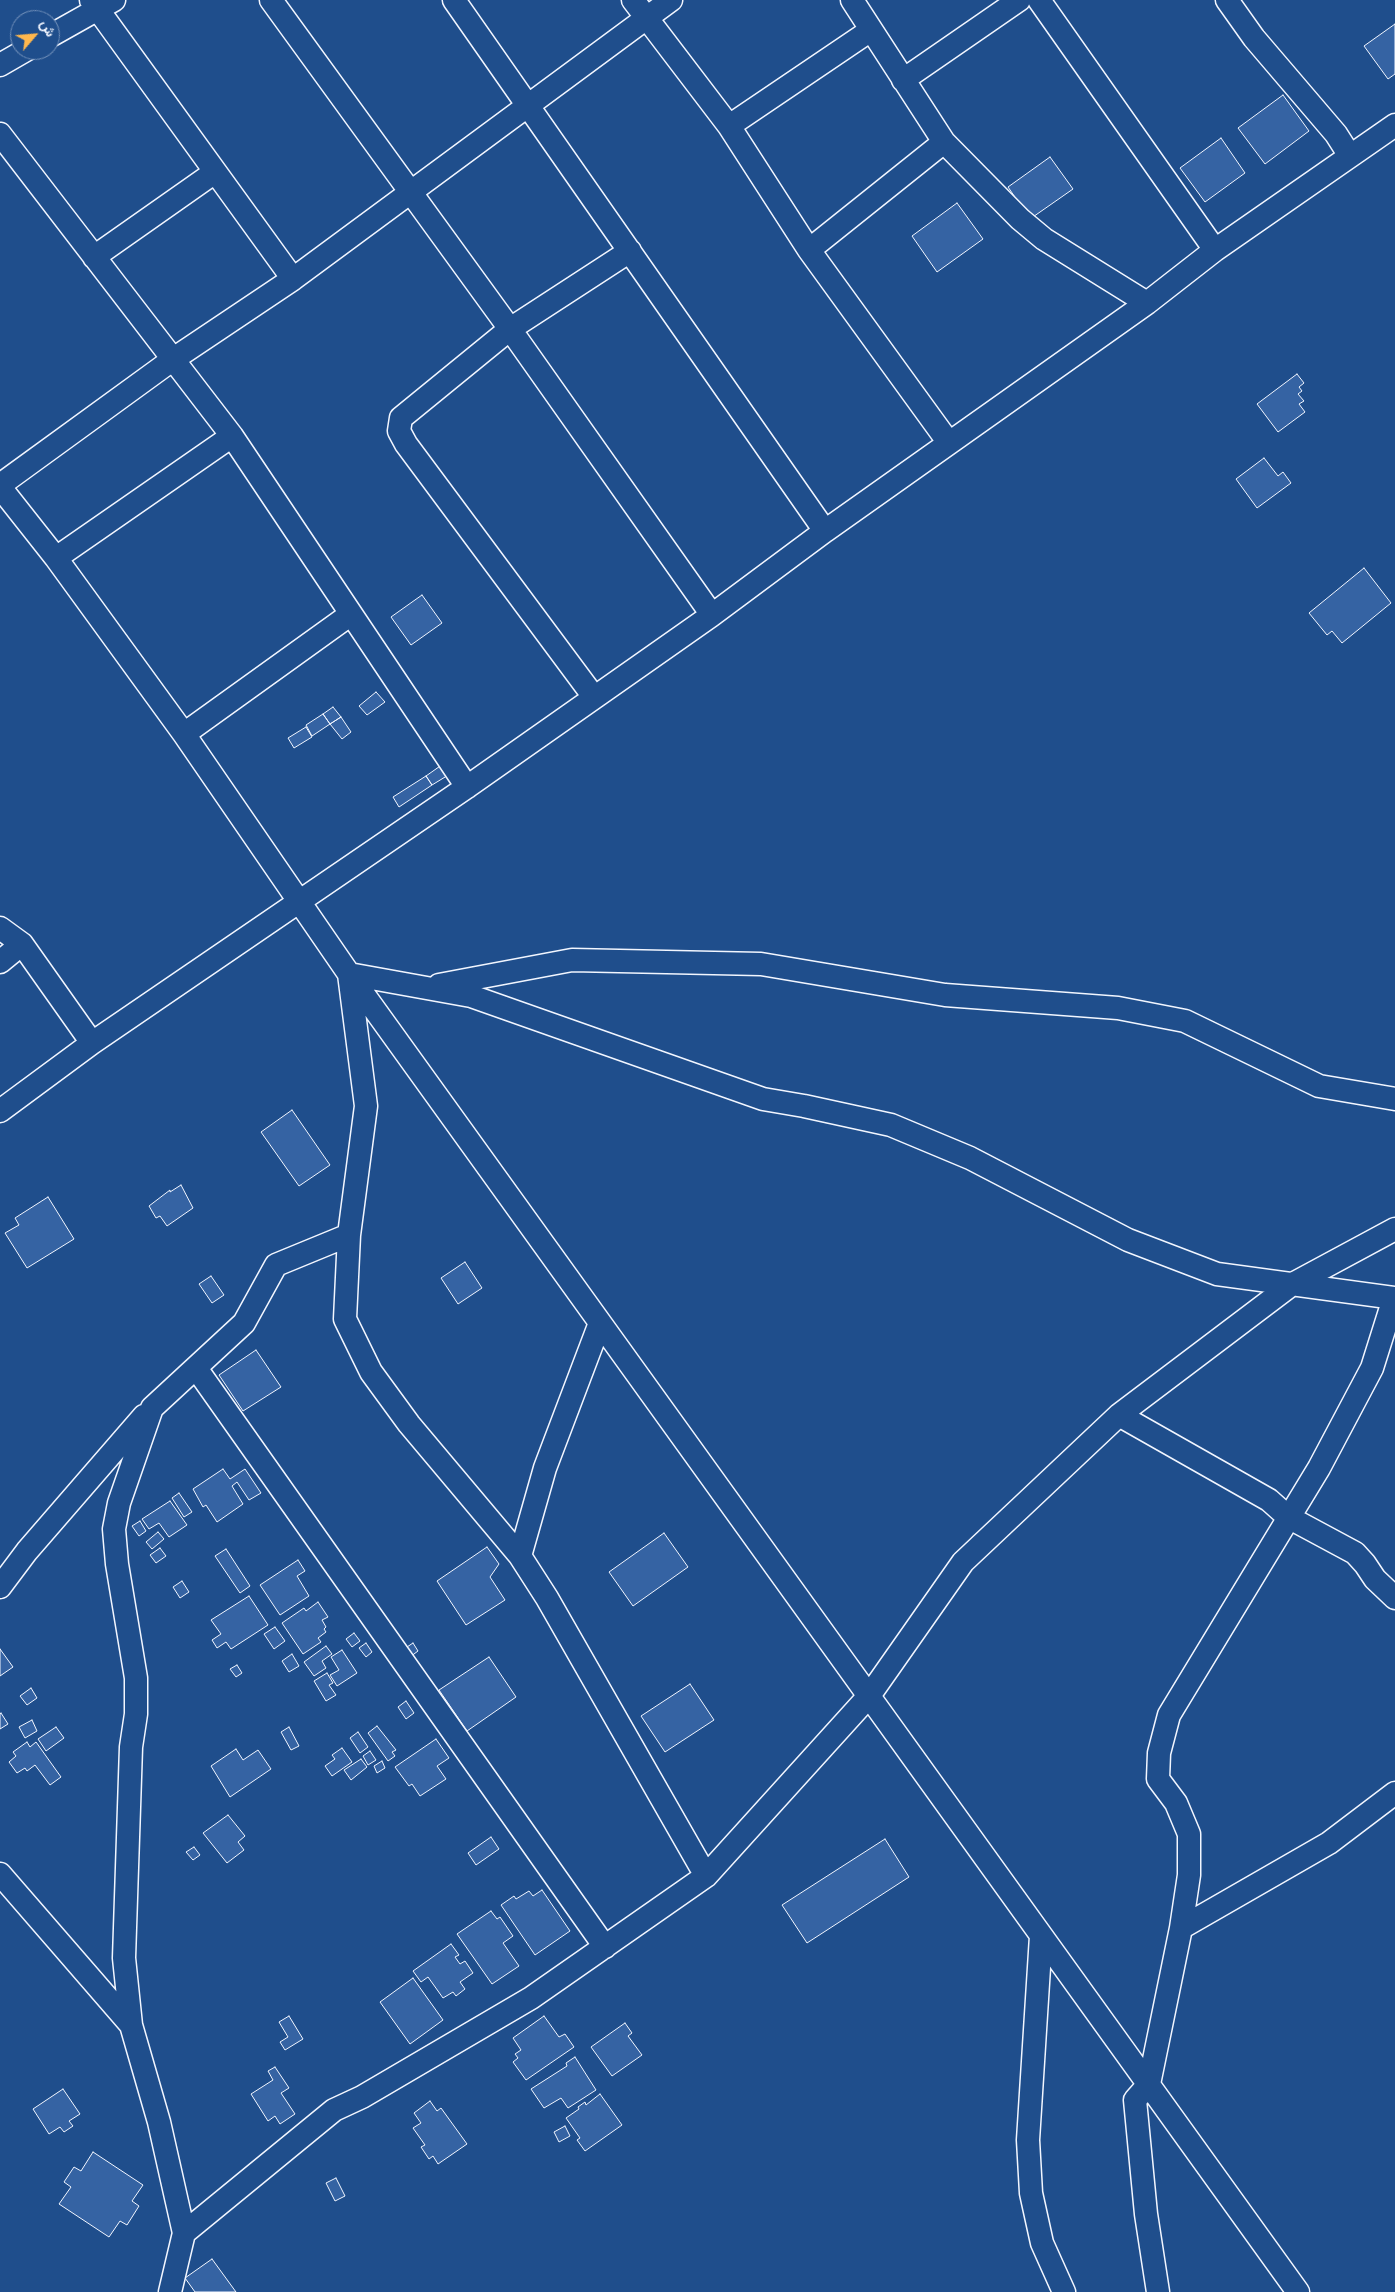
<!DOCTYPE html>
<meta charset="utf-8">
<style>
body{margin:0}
#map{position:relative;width:1395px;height:2292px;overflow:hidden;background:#1f4e8c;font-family:Signika,Vazirmatn,sans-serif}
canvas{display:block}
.north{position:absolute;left:10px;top:10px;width:50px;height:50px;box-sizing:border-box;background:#1f4e8c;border:1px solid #7391ba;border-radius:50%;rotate:63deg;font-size:14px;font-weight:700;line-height:20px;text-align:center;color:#f2f6ff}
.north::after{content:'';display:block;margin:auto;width:18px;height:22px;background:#ffb74d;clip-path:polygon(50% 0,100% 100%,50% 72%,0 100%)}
</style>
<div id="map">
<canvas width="1395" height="2292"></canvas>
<div class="north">ش</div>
</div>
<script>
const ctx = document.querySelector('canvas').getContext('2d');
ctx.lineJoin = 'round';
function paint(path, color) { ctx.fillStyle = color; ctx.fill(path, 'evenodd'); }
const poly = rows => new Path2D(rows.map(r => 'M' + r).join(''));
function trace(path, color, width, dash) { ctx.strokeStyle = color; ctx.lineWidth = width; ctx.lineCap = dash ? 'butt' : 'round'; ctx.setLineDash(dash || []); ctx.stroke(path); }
const building = poly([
 [1395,24,1395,74,1388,79,1364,46,1395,24],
 [1283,95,1309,131,1265,164,1238,128,1283,95],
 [1221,138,1245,173,1205,202,1180,168,1221,138],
 [1050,157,1073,189,1030,219,1008,187,1050,157],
 [957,203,983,239,937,272,912,236,957,203],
 [1297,374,1304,383,1299,387,1302,391,1298,394,1304,401,1299,404,1305,412,1278,432,1257,404,1297,374],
 [1264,458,1278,476,1283,472,1291,483,1257,508,1236,479,1264,458],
 [1364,568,1391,603,1342,643,1332,631,1327,635,1309,613,1364,568],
 [422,595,442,623,411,645,391,617,422,595],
 [376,692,385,702,367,715,359,706,376,692],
 [333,707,341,717,330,724,323,714,333,707],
 [323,714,330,724,312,736,306,725,323,714],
 [341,717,351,732,342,739,330,724,341,717],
 [306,727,312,737,294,748,288,738,306,727],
 [443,764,450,774,432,785,426,776,443,764],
 [426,776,432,785,399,807,393,797,426,776],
 [292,1110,330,1165,299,1186,261,1132,292,1110],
 [181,1185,193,1208,167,1226,160,1216,156,1218,149,1206,170,1190,170,1192,181,1185],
 [48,1197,74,1239,27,1268,5,1233,19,1225,15,1218,48,1197],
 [465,1262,482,1288,458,1304,441,1278,465,1262],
 [211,1276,224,1295,212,1303,199,1284,211,1276],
 [256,1350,281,1387,243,1411,219,1375,256,1350],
 [223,1469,230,1479,245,1469,261,1493,249,1500,237,1482,232,1486,243,1504,217,1522,206,1505,203,1507,193,1489,223,1469],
 [179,1493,192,1512,184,1517,172,1498,179,1493],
 [170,1501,187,1525,169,1537,159,1523,149,1529,142,1519,170,1501],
 [140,1521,146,1531,139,1536,132,1526,140,1521],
 [158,1532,164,1539,152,1549,146,1542,158,1532],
 [664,1533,688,1567,633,1606,609,1572,664,1533],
 [487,1547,499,1564,490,1577,505,1600,466,1625,437,1581,487,1547],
 [160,1548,166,1556,156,1563,150,1555,160,1548],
 [226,1549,250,1586,240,1593,215,1556,226,1549],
 [298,1560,305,1571,297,1576,309,1596,280,1615,260,1585,298,1560],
 [182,1581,189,1592,180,1598,173,1587,182,1581],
 [249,1596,268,1625,231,1649,226,1642,217,1648,212,1640,221,1634,211,1620,249,1596],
 [318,1602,328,1617,322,1620,326,1627,324,1629,326,1632,318,1638,321,1642,303,1654,282,1623,304,1608,306,1611,318,1602],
 [275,1627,285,1641,274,1649,264,1634,275,1627],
 [354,1633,360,1641,352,1647,346,1639,354,1633],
 [366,1643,372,1652,366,1657,359,1648,366,1643],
 [413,1643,418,1651,410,1657,404,1649,413,1643],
 [326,1646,332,1654,322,1661,326,1668,314,1676,304,1662,326,1646],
 [0,1649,13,1667,0,1676,0,1649],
 [342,1650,357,1673,337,1686,330,1675,339,1670,331,1657,342,1650],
 [292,1654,299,1666,289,1672,282,1661,292,1654],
 [489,1657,516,1697,467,1731,439,1690,489,1657],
 [237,1665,242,1673,236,1677,230,1669,237,1665],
 [327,1673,333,1683,329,1685,336,1695,326,1701,314,1681,327,1673],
 [690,1684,714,1720,665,1752,641,1716,690,1684],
 [31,1688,37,1698,27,1705,20,1696,31,1688],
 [406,1701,414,1713,406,1719,398,1707,406,1701],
 [1,1713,8,1724,0,1729,0,1714,1,1713],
 [32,1720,37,1731,25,1738,19,1727,32,1720],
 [377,1726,396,1750,392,1752,395,1756,388,1761,368,1733,377,1726],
 [56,1727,64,1738,46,1751,38,1739,56,1727],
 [289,1727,299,1746,291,1750,281,1732,289,1727],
 [358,1732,368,1747,360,1753,350,1738,358,1732],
 [436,1739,449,1758,437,1766,446,1779,420,1796,412,1784,409,1786,395,1767,436,1739],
 [27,1742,30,1747,36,1742,61,1777,50,1785,35,1765,27,1771,25,1768,17,1773,9,1762,16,1756,13,1752,27,1742],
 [342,1748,352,1762,332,1776,325,1766,335,1759,332,1755,342,1748],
 [236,1749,243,1760,258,1750,271,1769,230,1797,211,1766,236,1749],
 [370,1751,376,1760,368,1765,363,1756,370,1751],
 [361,1759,367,1767,351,1780,344,1770,361,1759],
 [382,1761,385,1768,377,1773,374,1766,382,1761],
 [228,1815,245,1836,238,1842,244,1850,227,1863,203,1833,228,1815],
 [491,1837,499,1849,476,1865,468,1853,491,1837],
 [885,1839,909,1877,807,1943,782,1905,885,1839],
 [194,1847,200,1855,193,1860,186,1852,194,1847],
 [542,1890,570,1931,535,1955,501,1905,514,1896,516,1899,529,1891,533,1896,542,1890],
 [491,1911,497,1919,500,1917,513,1936,503,1943,519,1966,492,1984,457,1934,491,1911],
 [451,1944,459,1955,455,1957,460,1964,465,1961,473,1973,460,1982,465,1989,456,1996,453,1992,443,1998,428,1977,421,1982,413,1971,451,1944],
 [413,1978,443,2020,410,2044,380,2002,413,1978],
 [289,2016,303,2039,285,2050,280,2042,288,2037,279,2022,289,2016],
 [544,2016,559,2037,565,2034,574,2047,526,2080,513,2062,518,2058,515,2054,521,2050,513,2038,544,2016],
 [625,2023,632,2033,628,2036,642,2055,612,2076,591,2047,625,2023],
 [575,2057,596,2090,568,2108,561,2098,544,2108,531,2089,567,2066,566,2063,575,2057],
 [275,2067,289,2088,281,2093,295,2114,280,2124,275,2116,268,2121,251,2094,273,2080,268,2071,275,2067],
 [63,2089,80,2114,69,2121,73,2126,64,2132,60,2127,49,2134,33,2109,63,2089],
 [600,2094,622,2125,585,2151,577,2140,580,2138,566,2118,579,2109,578,2107,585,2102,586,2105,600,2094],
 [430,2101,437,2111,441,2108,467,2144,438,2164,433,2156,429,2159,421,2147,425,2145,413,2128,421,2123,414,2113,430,2101],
 [565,2126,570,2136,559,2142,554,2132,565,2126],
 [93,2152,143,2185,132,2201,139,2206,127,2225,120,2221,109,2237,59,2204,71,2187,64,2182,74,2167,81,2171,93,2152],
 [336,2178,345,2196,335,2201,326,2183,336,2178],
 [212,2259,236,2292,195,2292,185,2278,212,2259]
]);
const minor = poly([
 [91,0,293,279],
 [271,0,510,329,712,615],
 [454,0,825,531],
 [633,0,729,126,809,250,949,443],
 [852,0,944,142,1020,219,1044,239,1147,303],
 [1039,0,1215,250],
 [1227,0,1254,38,1336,134,1350,156],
 [50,36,114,0],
 [0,65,26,50],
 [903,80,1019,0],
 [729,126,871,30],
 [0,134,232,436,467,787],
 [809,250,944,142],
 [94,257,215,172],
 [0,485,172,360,293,279,671,0],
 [0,487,56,558,184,734,349,974,1298,2292],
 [56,558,232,436],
 [594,697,406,444,399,431,401,418,510,329,630,251],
 [184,734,351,614],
 [0,928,22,944,92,1043],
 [0,962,22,944],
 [439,985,572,960,761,964,945,995,1118,1008,1185,1021,1319,1086,1395,1099],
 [0,1111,92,1043,467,787,712,615,825,531,1147,303,1215,250,1395,125],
 [349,1235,345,1319,371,1372,409,1424,520,1556],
 [600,1323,545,1468,520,1556,547,1598,706,1876],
 [196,1368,605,1947],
 [1119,1415,1269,1500,1288,1517,1355,1553,1365,1564,1375,1579,1395,1598],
 [0,1587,27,1551,144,1416],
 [0,1874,131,2025],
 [1181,1928,1329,1843,1395,1793],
 [1041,1936,1028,2140,1031,2193,1042,2243,1064,2292],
 [184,2233,334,2110,362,2097,531,1998,706,1876,869,1696,963,1562,1119,1415,1291,1285,1395,1229],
 [170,2292,184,2233,159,2122,131,2025,124,1958,131,1747,136,1714,136,1678,117,1564,114,1529,119,1503,152,1408,244,1323,276,1265,349,1235,366,1106,349,974,471,996,763,1099,804,1106,891,1125,970,1158,1128,1240,1217,1274,1395,1298],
 [1158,2292,1146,2214,1135,2100,1149,2084,1181,1928,1189,1875,1189,1834,1176,1803,1158,1779,1159,1753,1169,1715,1319,1468,1372,1368,1394,1298]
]);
paint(building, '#3563a3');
trace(building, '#f2f6ff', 1);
trace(minor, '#f2f6ff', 25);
trace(minor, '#1f4e8c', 22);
</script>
